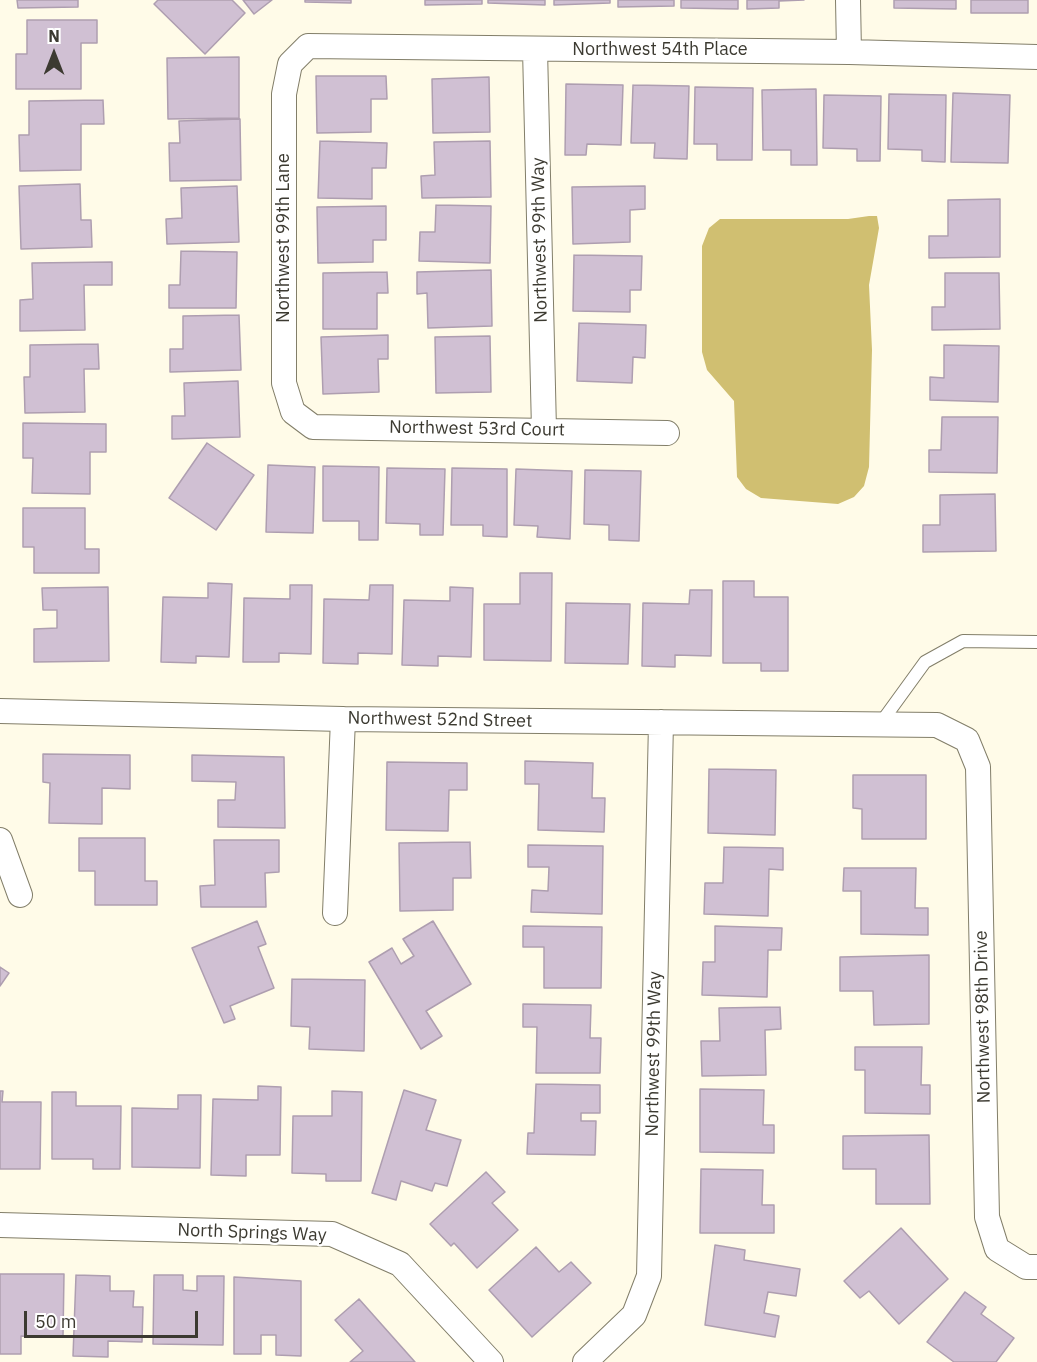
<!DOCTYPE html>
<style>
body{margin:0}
#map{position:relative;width:1037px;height:1362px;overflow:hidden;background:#fffbe8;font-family:"IBM Plex Sans",sans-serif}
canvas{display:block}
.north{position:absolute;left:24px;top:24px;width:60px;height:60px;-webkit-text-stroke:4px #fff;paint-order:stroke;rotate:0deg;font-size:16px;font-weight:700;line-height:24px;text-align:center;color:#3c3a31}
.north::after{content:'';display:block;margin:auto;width:21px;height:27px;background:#3c3a31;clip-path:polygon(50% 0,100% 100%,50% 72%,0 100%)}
.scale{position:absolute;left:24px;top:1311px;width:174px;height:27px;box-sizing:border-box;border:3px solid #3c3a31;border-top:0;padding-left:8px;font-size:18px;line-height:21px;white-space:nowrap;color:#3c3a31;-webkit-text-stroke:4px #fff;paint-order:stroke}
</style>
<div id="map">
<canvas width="1037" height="1362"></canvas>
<div class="north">N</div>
<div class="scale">50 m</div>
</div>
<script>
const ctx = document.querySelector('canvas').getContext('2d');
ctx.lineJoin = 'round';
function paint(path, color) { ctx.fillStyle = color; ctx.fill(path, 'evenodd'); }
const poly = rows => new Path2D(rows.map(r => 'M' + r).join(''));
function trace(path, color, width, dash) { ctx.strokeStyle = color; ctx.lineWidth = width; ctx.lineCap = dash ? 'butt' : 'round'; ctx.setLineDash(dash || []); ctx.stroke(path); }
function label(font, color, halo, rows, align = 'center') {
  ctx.font = font + ' "IBM Plex Sans",sans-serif'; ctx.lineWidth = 4.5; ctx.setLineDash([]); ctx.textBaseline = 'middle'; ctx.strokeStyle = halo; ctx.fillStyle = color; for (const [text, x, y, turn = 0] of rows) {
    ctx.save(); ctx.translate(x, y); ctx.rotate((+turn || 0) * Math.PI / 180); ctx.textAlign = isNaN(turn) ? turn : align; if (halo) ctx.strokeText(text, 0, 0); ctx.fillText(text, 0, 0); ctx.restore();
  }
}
const water = poly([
 [869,216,877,216,879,228,869,285,872,350,869,467,864,486,854,497,838,504,761,498,746,489,737,477,734,401,707,370,702,352,702,246,709,228,720,219,848,219]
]);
const building = poly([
 [17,0,78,0,78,7,18,8,17,0],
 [158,0,232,0,245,13,205,54,154,4,158,0],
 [243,0,272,0,254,14,243,0],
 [305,0,351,0,351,3,305,2,305,0],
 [425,0,482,0,482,4,425,5,425,0],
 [488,0,545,0,545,5,488,3,488,0],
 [554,0,610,0,610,3,554,5,554,0],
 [618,0,674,0,674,6,618,7,618,0],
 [681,0,738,0,738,9,681,8,681,0],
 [747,0,804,0,779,1,779,8,747,9,747,0],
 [894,0,956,0,956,9,894,8,894,0],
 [971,0,1028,0,1028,13,971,13,971,0],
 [27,20,97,20,97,43,81,43,81,89,16,89,16,54,27,54,27,20],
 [239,57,239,118,168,119,167,58,239,57],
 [316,76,386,76,387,99,371,99,371,132,317,133,316,76],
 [489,77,490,132,433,133,432,79,489,77],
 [566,84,623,85,621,145,587,144,586,155,565,155,566,84],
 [633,85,689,86,687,159,654,158,655,143,631,143,633,85],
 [695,87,753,88,752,160,717,160,717,144,694,144,695,87],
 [816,89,817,165,791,165,791,150,763,150,762,90,816,89],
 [953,93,1010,95,1008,163,951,162,953,93],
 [889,94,946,95,945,162,922,161,922,150,888,149,889,94],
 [824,95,881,96,880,161,857,161,857,149,823,148,824,95],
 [103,100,104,124,81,124,81,170,20,171,19,135,29,135,29,101,103,100],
 [240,119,241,180,170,181,169,143,180,143,179,121,240,119],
 [320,141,387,143,386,168,372,168,372,199,318,198,320,141],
 [490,141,491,197,422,198,421,176,435,175,434,142,490,141],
 [80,184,81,220,91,220,92,247,21,249,19,186,80,184],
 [237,186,239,242,167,244,166,219,182,218,181,188,237,186],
 [645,186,645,209,630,210,630,242,573,244,572,187,645,186],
 [1000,199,1000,257,929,258,929,236,948,236,948,200,1000,199],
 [436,205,491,206,490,263,419,261,420,232,435,232,436,205],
 [386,206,386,240,373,240,373,262,318,263,317,207,386,206],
 [181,251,237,252,236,308,169,308,169,285,180,285,181,251],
 [574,255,642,256,641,290,630,290,630,312,573,311,574,255],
 [112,262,112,285,84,285,85,330,20,331,20,300,33,299,32,263,112,262],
 [491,270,492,326,428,328,427,293,417,294,417,272,491,270],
 [387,272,388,293,377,293,377,329,323,329,323,273,387,272],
 [945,273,999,273,1000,329,932,330,932,307,945,307,945,273],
 [239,315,241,370,170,372,170,349,183,349,183,316,239,315],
 [579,323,646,325,645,358,633,357,632,383,577,381,579,323],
 [388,335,388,359,378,359,379,392,323,394,321,337,388,335],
 [490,336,491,392,436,393,435,337,490,336],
 [98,344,99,369,84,369,85,412,25,413,24,377,30,377,30,345,98,344],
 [944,345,999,346,998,402,930,400,930,377,944,378,944,345],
 [238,381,240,437,172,439,172,416,185,416,184,383,238,381],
 [942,417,998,417,997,473,929,472,929,450,941,450,942,417],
 [23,423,106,424,106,452,90,452,90,494,32,493,33,458,23,458,23,423],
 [207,443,254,475,216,530,169,498,207,443],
 [268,465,315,467,313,533,266,532,268,465],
 [323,466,379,467,378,540,359,540,359,521,323,521,323,466],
 [387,468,445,469,443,535,420,535,420,524,386,523,387,468],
 [452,468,507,469,507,537,483,536,483,525,451,525,452,468],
 [516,469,572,471,570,539,537,537,538,526,514,525,516,469],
 [585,470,641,471,639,541,609,540,609,525,584,524,585,470],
 [995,494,996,551,923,552,923,525,940,525,940,495,995,494],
 [23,508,85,508,85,549,99,549,99,573,34,573,34,547,23,547,23,508],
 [520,573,552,573,551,661,484,660,484,604,520,604,520,573],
 [723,581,754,581,754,597,788,597,788,671,761,671,761,663,723,663,723,581],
 [208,583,232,584,229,657,196,656,196,663,161,662,163,597,208,598,208,583],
 [290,585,312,585,311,654,279,653,279,662,243,662,244,598,290,599,290,585],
 [370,585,393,585,392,654,358,653,358,664,323,663,324,599,369,600,370,585],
 [108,587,109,661,34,662,34,629,57,628,57,610,43,610,42,588,108,587],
 [450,587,473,588,471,657,438,656,438,666,402,665,404,600,450,601,450,587],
 [690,590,712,590,711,656,675,655,675,667,642,666,643,603,689,604,690,590],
 [566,603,630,604,628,664,565,663,566,603],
 [43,754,130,755,130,789,102,788,102,824,49,823,50,783,43,782,43,754],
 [192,755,284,757,285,828,218,827,218,800,235,800,236,782,192,781,192,755],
 [525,761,593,763,592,798,605,798,604,832,538,830,539,784,525,784,525,761],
 [387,762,467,763,467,790,449,790,448,831,386,830,387,762],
 [709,769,776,770,775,835,708,833,709,769],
 [853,775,926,775,926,839,862,839,862,809,853,808,853,775],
 [79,838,145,838,145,881,157,881,157,905,95,905,95,871,79,871,79,838],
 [214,840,279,840,279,872,265,873,266,907,201,907,200,886,215,885,214,840],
 [470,842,471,878,453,878,453,910,400,911,399,843,470,842],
 [528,845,603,846,602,914,531,912,532,890,548,891,549,867,528,867,528,845],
 [724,847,783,848,783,870,769,869,768,916,704,914,705,883,723,883,724,847],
 [844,868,916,868,915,908,928,908,928,935,861,934,861,891,843,891,844,868],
 [257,921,266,944,258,947,274,988,230,1006,235,1019,224,1023,192,948,257,921],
 [433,921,471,984,426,1011,442,1036,421,1049,369,962,392,948,401,964,414,956,403,939,433,921],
 [523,926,602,927,601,988,544,988,544,947,523,947,523,926],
 [715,926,782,928,781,950,768,950,767,997,702,995,703,962,715,962,715,926],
 [929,955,929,1024,874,1025,873,991,840,991,840,957,929,955],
 [0,967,9,973,0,986,0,967],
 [292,979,365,980,364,1051,309,1049,310,1027,291,1026,292,979],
 [523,1004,591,1005,590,1038,601,1038,600,1073,536,1073,537,1027,523,1027,523,1004],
 [780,1007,781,1029,765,1030,766,1075,702,1076,701,1041,720,1041,719,1008,780,1007],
 [855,1047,922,1047,921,1085,930,1085,930,1114,865,1113,865,1070,855,1070,855,1047],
 [536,1084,600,1085,600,1113,581,1113,581,1121,596,1121,595,1155,527,1154,528,1133,534,1133,536,1084],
 [258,1086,281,1087,280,1155,246,1155,246,1176,211,1175,213,1099,258,1100,258,1086],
 [700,1089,764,1090,763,1125,774,1125,774,1153,700,1152,700,1089],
 [404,1090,436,1100,426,1130,461,1140,447,1186,435,1183,432,1191,401,1181,396,1200,372,1193,404,1090],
 [0,1091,3,1091,2,1102,41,1102,40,1169,0,1169,0,1091],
 [332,1091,362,1092,361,1181,326,1181,326,1174,292,1173,293,1116,332,1116,332,1091],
 [52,1092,76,1092,76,1106,121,1106,120,1169,93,1169,93,1159,52,1159,52,1092],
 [178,1095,201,1095,200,1168,132,1167,132,1108,178,1109,178,1095],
 [929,1135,930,1204,876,1204,876,1169,843,1169,843,1136,929,1135],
 [701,1169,763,1170,762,1205,774,1205,774,1233,700,1233,701,1169],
 [486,1172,505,1192,492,1203,518,1230,477,1268,454,1243,451,1246,430,1224,486,1172],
 [901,1228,948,1279,899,1324,869,1291,860,1298,844,1281,901,1228],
 [715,1245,745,1250,744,1260,800,1269,796,1296,768,1292,764,1313,779,1316,775,1337,705,1325,715,1245],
 [536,1247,559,1272,571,1262,591,1283,532,1337,489,1290,536,1247],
 [0,1274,64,1274,63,1337,21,1336,21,1354,0,1354,0,1274],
 [76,1275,110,1276,110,1291,134,1291,133,1307,143,1307,142,1342,108,1341,108,1357,73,1356,76,1275],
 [154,1275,183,1275,183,1290,197,1291,197,1276,224,1276,223,1345,153,1344,154,1275],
 [234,1277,301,1281,301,1356,276,1355,276,1335,261,1335,261,1354,234,1354,234,1277],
 [965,1292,986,1307,981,1314,1014,1338,996,1362,954,1362,927,1342,965,1292],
 [359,1299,415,1362,350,1362,363,1351,335,1320,359,1299]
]);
const lane = poly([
 [880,724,925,662,963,641,1037,642]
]);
const street = poly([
 [848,0,849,52],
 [535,49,544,430],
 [667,433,313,427,293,412,284,383,284,94,290,64,308,46,849,52,1037,57],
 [0,711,343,719,937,725,967,740,978,767,987,1217,997,1249,1026,1267,1037,1267],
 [0,840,20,895],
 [335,913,343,719],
 [0,1225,332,1234,400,1264,491,1362],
 [585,1362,634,1315,649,1276,661,722]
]);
const streetNames = [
 ["Northwest 54th Place",660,50],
 ["Northwest 99th Lane",284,238,-90],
 ["Northwest 99th Way",540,240,-91],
 ["Northwest 53rd Court",477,429,1],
 ["Northwest 52nd Street",440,720,1],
 ["Northwest 98th Drive",983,1017,-91],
 ["Northwest 99th Way",654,1054,-89],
 ["North Springs Way",252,1233,2]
];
paint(water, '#d0bf71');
paint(building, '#d0c0d3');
trace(building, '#ae9eb0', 1.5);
trace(lane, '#827e69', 14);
trace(street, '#827e69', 26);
trace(lane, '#fff', 12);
trace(street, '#fff', 24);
label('18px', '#3c3a31', '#fff', streetNames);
</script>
